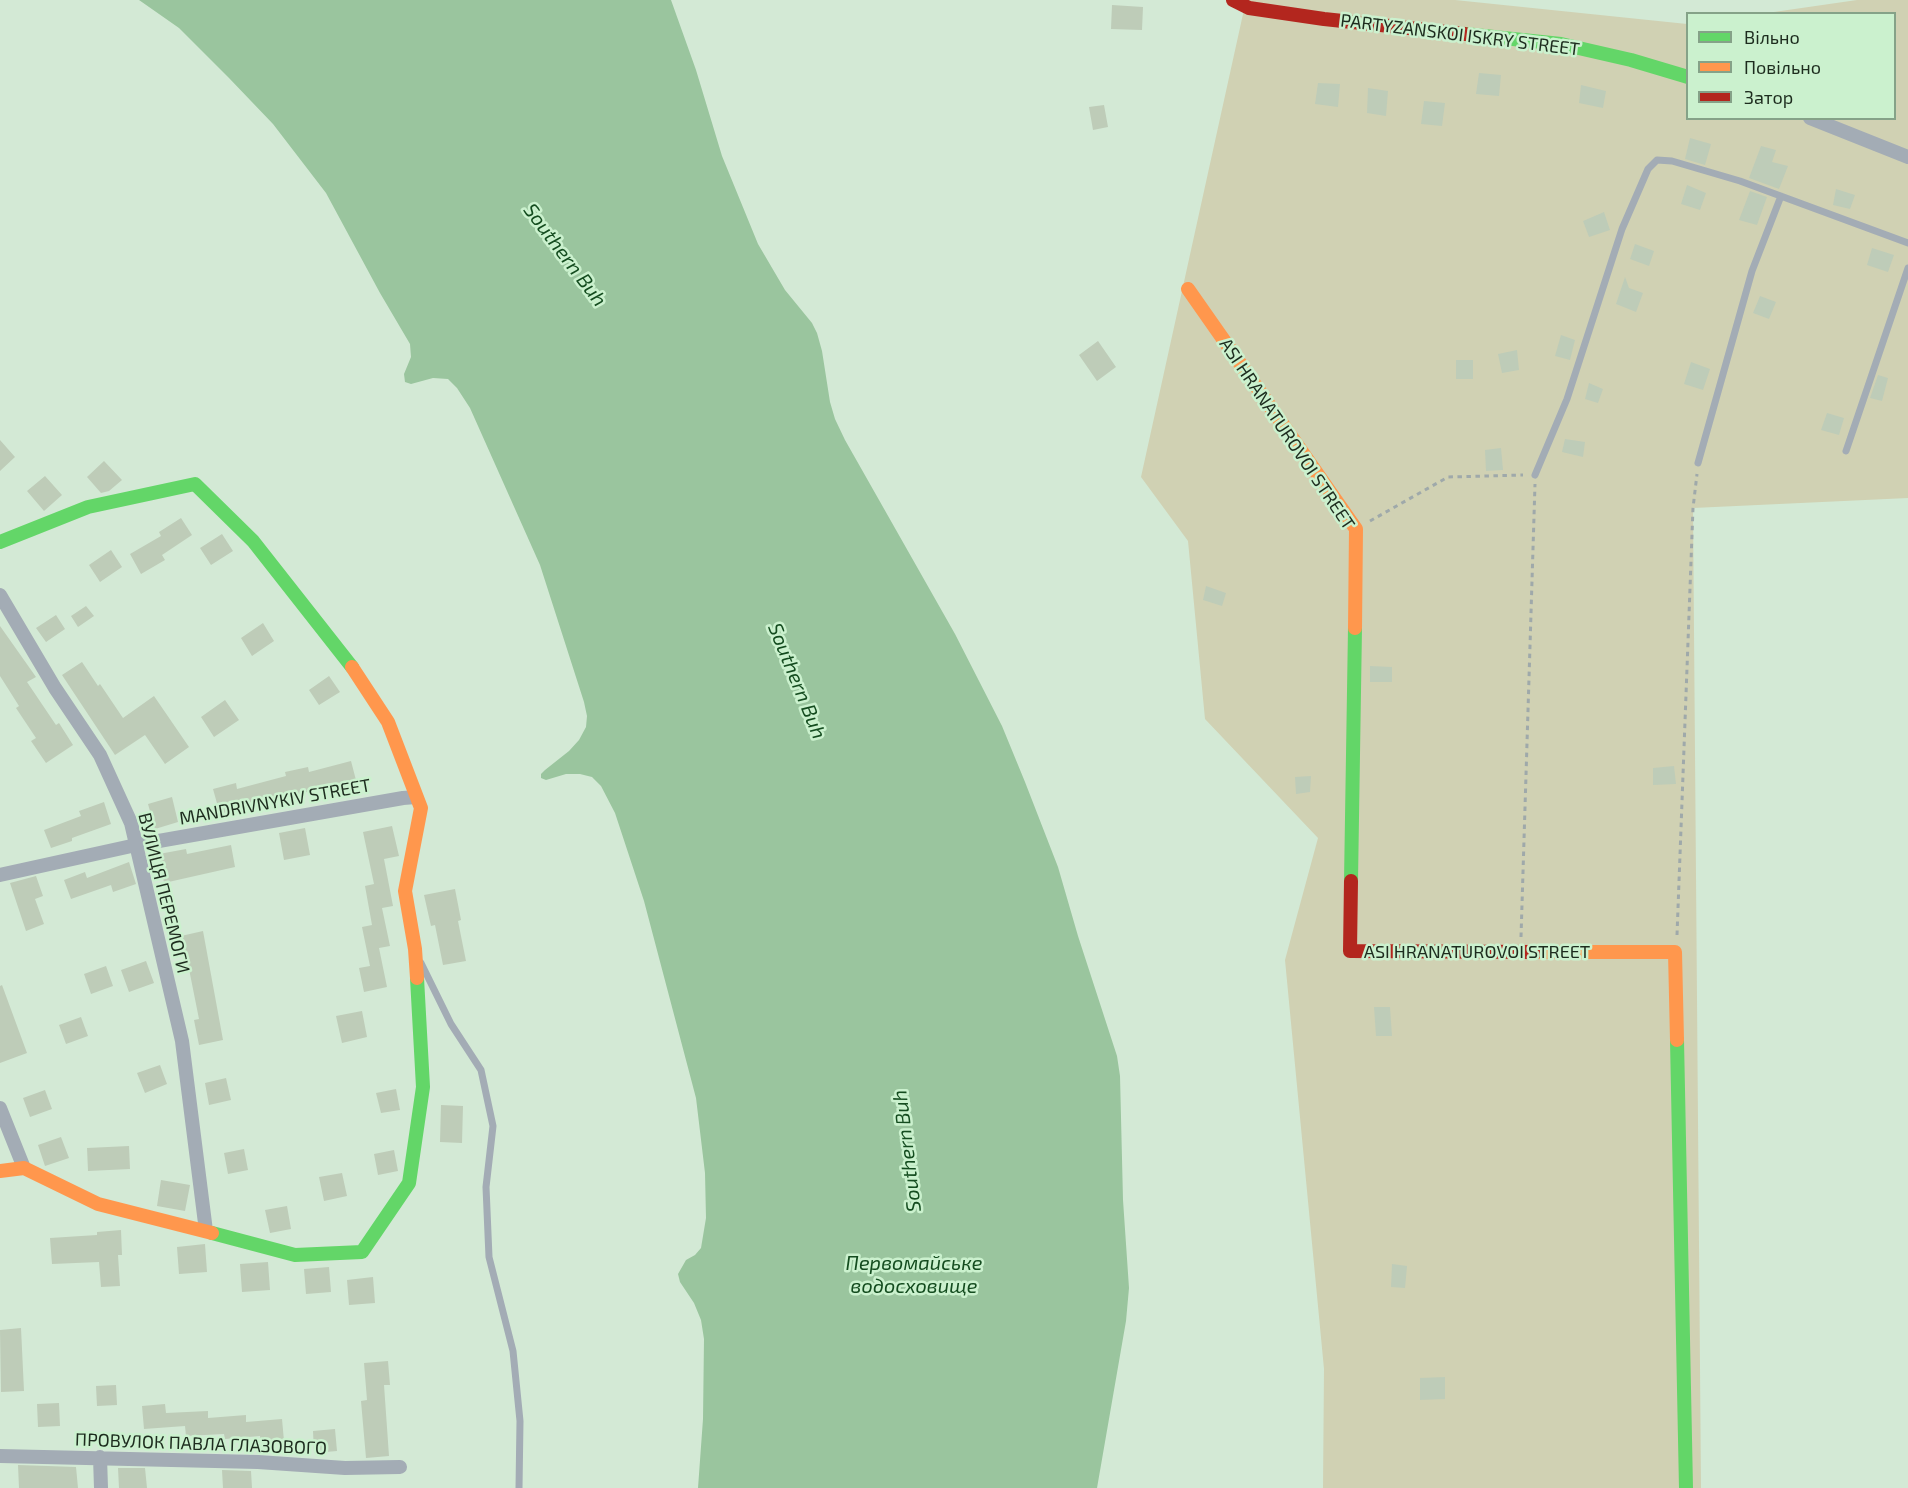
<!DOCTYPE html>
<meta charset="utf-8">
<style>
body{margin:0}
#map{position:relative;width:1908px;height:1488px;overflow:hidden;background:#d3e9d5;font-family:"Exo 2",sans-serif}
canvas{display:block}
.legend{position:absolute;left:1686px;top:12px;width:210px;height:108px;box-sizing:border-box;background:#cbf1ce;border:2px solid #85a288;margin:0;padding:8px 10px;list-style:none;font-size:18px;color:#1d2c1e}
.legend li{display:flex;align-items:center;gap:12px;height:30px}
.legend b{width:30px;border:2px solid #85a288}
</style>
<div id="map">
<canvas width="1908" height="1488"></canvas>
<ul class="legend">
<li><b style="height:8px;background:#63d668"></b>Вільно</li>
<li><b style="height:8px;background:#ff974d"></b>Повільно</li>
<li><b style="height:8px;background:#b3261e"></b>Затор</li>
</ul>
</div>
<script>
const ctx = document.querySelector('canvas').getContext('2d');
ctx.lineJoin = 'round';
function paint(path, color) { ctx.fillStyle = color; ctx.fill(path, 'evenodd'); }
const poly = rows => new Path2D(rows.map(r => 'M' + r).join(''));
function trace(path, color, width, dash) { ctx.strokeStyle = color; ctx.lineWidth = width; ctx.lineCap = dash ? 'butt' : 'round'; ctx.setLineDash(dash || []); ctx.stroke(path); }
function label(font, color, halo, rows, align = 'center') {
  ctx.font = font + ' "Exo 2",sans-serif'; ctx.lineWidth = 5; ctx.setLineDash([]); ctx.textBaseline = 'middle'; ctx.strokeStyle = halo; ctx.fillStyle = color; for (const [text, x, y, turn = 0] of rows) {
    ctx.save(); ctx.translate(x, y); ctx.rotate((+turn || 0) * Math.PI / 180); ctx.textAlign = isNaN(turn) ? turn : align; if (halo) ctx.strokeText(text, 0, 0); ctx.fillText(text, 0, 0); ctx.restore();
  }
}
const green = poly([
 [1241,0,1455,0,1687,24,1688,118,1894,118,1894,14,1767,13,1857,0,1908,0,1908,498,1693,508,1701,1488,1323,1488,1324,1369,1285,960,1318,838,1205,719,1188,541,1141,477,1245,5]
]);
const water = poly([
 [139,0,671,0,696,70,722,156,758,244,785,290,812,323,817,333,822,351,830,402,835,419,845,440,955,634,1002,726,1025,782,1058,867,1078,936,1117,1056,1120,1076,1123,1200,1129,1288,1126,1321,1097,1488,698,1488,703,1419,704,1339,701,1320,694,1303,680,1282,678,1274,686,1260,695,1255,701,1248,706,1218,705,1173,696,1098,644,901,615,813,601,786,592,777,580,774,566,774,546,780,541,778,541,774,545,770,569,751,579,740,586,727,587,716,584,702,540,565,470,408,457,388,448,379,433,378,411,384,405,382,404,374,411,357,410,344,380,293,326,193,273,124,229,78,179,28]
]);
const building = poly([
 [1112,5,1143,7,1142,30,1111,29],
 [1479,73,1501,75,1499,96,1476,94],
 [1318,83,1340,84,1338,107,1315,104],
 [1581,85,1606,91,1603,108,1579,103],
 [1368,88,1388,91,1386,116,1367,113],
 [1424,101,1445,103,1442,126,1421,124],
 [1104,105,1108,127,1093,130,1089,107],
 [1690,138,1711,144,1705,165,1685,159],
 [1761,146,1776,150,1772,162,1788,166,1779,189,1749,178],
 [1687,185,1706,193,1700,210,1681,204],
 [1836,189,1855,195,1850,209,1833,205],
 [1750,191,1767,197,1757,225,1739,220],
 [1604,212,1610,230,1589,237,1583,221],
 [1635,244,1654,251,1649,266,1630,259],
 [1872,248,1894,255,1888,272,1867,265],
 [1625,277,1629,288,1643,293,1636,312,1616,304],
 [1760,296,1776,302,1769,319,1753,313],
 [1561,335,1575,340,1570,360,1555,356],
 [1098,341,1116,367,1097,381,1079,355],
 [1517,350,1519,370,1502,373,1498,354],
 [1456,360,1473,360,1473,379,1456,379],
 [1691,362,1710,369,1703,390,1684,384],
 [1878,375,1888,378,1882,401,1870,398],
 [1589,383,1603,389,1598,403,1585,399],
 [1827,413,1844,418,1839,435,1821,430],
 [1565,439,1585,442,1583,457,1562,452],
 [0,440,15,457,0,471],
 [1501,448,1503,470,1486,471,1485,450],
 [104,461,122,480,109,491,101,493,87,477],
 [45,476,62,495,44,511,27,491],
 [181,518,192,535,162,555,165,560,141,574,130,554,161,536,159,532],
 [222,534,233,551,211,565,200,548],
 [111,550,122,567,100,582,89,565],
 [1206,586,1226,593,1222,606,1203,600],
 [86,606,94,616,78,627,71,616],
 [56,615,65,629,46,642,36,628],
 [263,623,274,641,252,656,241,638],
 [0,626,36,677,27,682,56,725,59,723,73,745,46,763,31,741,36,738,16,708,19,706,0,676],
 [82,662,98,686,100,684,123,718,154,696,189,747,165,764,145,735,115,755,62,675],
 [1370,666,1392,667,1392,682,1370,682],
 [329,676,340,692,319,705,309,690],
 [225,700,239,720,214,737,201,717],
 [351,761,357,784,336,789,335,785,291,796,291,794,220,814,213,789,236,783,237,789,286,776,285,772,308,767,309,772],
 [1674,766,1676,784,1653,785,1653,768],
 [1311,776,1310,792,1296,794,1295,777],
 [172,797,178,822,155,829,148,804],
 [104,802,111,824,72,838,72,841,51,848,44,830,81,816,79,811],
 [392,826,399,856,384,859,393,906,382,908,390,946,379,948,387,987,364,992,359,968,370,966,362,927,372,925,365,886,374,884,363,832],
 [305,828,310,855,284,860,279,833],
 [231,845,235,867,164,883,159,854,186,849,187,854],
 [129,862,136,884,113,892,111,885,71,899,64,880,85,872,87,878],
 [36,876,43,896,35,899,44,924,26,931,10,883],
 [455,889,461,920,458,921,466,961,443,965,435,925,431,926,424,895],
 [203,931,223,1040,199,1045,194,1020,199,1019,187,959,186,960,181,936],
 [146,961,154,983,129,992,121,970],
 [106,966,113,986,91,994,84,974],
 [2,985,27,1053,0,1063,0,986],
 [1374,1007,1390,1007,1392,1036,1376,1036],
 [362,1011,367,1037,342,1043,336,1016],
 [81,1017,88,1036,66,1044,59,1025],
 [160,1065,167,1084,145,1093,137,1073],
 [226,1078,231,1100,209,1105,205,1083],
 [396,1089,400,1110,381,1113,376,1093],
 [45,1090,52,1109,30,1117,23,1098],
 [441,1105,463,1106,462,1143,440,1142],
 [61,1137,69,1158,45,1166,38,1145],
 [129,1146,130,1169,88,1171,87,1148],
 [244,1149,248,1170,228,1174,224,1153],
 [394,1150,398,1171,378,1175,374,1154],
 [342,1173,347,1196,324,1201,319,1177],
 [161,1180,190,1185,185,1211,157,1206],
 [287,1206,291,1229,270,1233,265,1210],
 [121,1230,122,1255,118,1255,120,1286,101,1287,99,1262,52,1264,50,1238,97,1235,97,1232],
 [205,1244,207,1272,179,1274,177,1247],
 [268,1262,270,1290,242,1292,240,1264],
 [1392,1264,1407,1266,1405,1288,1391,1287],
 [329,1267,331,1292,306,1294,304,1269],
 [373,1277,375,1303,349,1305,347,1280],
 [21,1328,24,1391,1,1392,0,1330],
 [388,1361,390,1385,384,1385,389,1456,366,1458,361,1401,367,1400,364,1363],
 [1445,1377,1445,1399,1420,1400,1420,1378],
 [116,1385,117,1405,97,1406,96,1386],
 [59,1403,60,1426,38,1427,37,1404],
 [165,1404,166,1413,208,1411,208,1418,246,1415,246,1422,282,1419,284,1441,261,1443,260,1436,225,1439,224,1434,186,1436,185,1426,144,1429,142,1406],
 [335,1429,337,1451,314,1453,313,1431],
 [18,1465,76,1467,78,1488,19,1488],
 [118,1468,145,1468,147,1488,119,1488],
 [222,1470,251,1471,252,1488,223,1488]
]);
const path = poly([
 [1370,521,1448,477,1523,475],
 [1677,935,1693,508,1697,474],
 [1521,937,1535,484]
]);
const lane = poly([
 [1846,451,1908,268],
 [1698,463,1752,271,1781,196],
 [1535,475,1567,399,1622,229,1648,169,1657,160,1672,161,1740,181,1908,243],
 [421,963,451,1024,481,1070,493,1126,486,1187,489,1257,513,1351,520,1421,519,1488]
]);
const street = poly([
 [1810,118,1908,157],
 [0,595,55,688,100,755,131,823,182,1041,206,1231],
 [0,875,136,845,403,798,416,797],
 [0,1108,24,1168],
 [0,1456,258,1462,345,1468,400,1467],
 [100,1457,101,1488]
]);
const fast = poly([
 [1465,34,1561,44,1631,60,1688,77],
 [0,542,88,507,195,484,253,541,352,667],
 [1351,881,1355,628],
 [1677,1040,1686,1488],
 [212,1233,295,1255,362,1252,409,1183,423,1087,417,978]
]);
const slow = poly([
 [1188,289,1356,529,1355,628],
 [352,667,388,722,421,808,405,891,415,949,417,978],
 [1536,952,1675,952,1677,1040],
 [0,1171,24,1168,98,1204,212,1233]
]);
const jam = poly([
 [1233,0,1249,8,1324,19,1465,34],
 [1351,881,1350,951,1536,952]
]);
const streetNames = [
 ["PARTYZANSKOI ISKRY STREET",1460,35,7],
 ["ASI HRANATUROVOI STREET",1287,434,56],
 ["MANDRIVNYKIV STREET",275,802,-10],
 ["ВУЛИЦЯ ПЕРЕМОГИ",164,893,76],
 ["ASI HRANATUROVOI STREET",1477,952],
 ["ПРОВУЛОК ПАВЛА ГЛАЗОВОГО",201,1444,2]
];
const waterNames = [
 ["Southern Buh",565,255,53],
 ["Southern Buh",797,681,68],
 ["Southern Buh",907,1151,-97],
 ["Первомайське",914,1263],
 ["водосховище",914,1286]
];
paint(green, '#d0d1b3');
paint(water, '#9ac59e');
paint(building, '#beccb8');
trace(path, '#9fa9aa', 3, [4.5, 4.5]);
trace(lane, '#a3acb5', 7);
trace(street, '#a3acb5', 14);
trace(fast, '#63d668', 14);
trace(slow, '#ff974d', 14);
trace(jam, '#b3261e', 14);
label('18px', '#1d2c1e', '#cbf1ce', streetNames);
label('italic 20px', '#144c1f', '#cbf1ce', waterNames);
</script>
